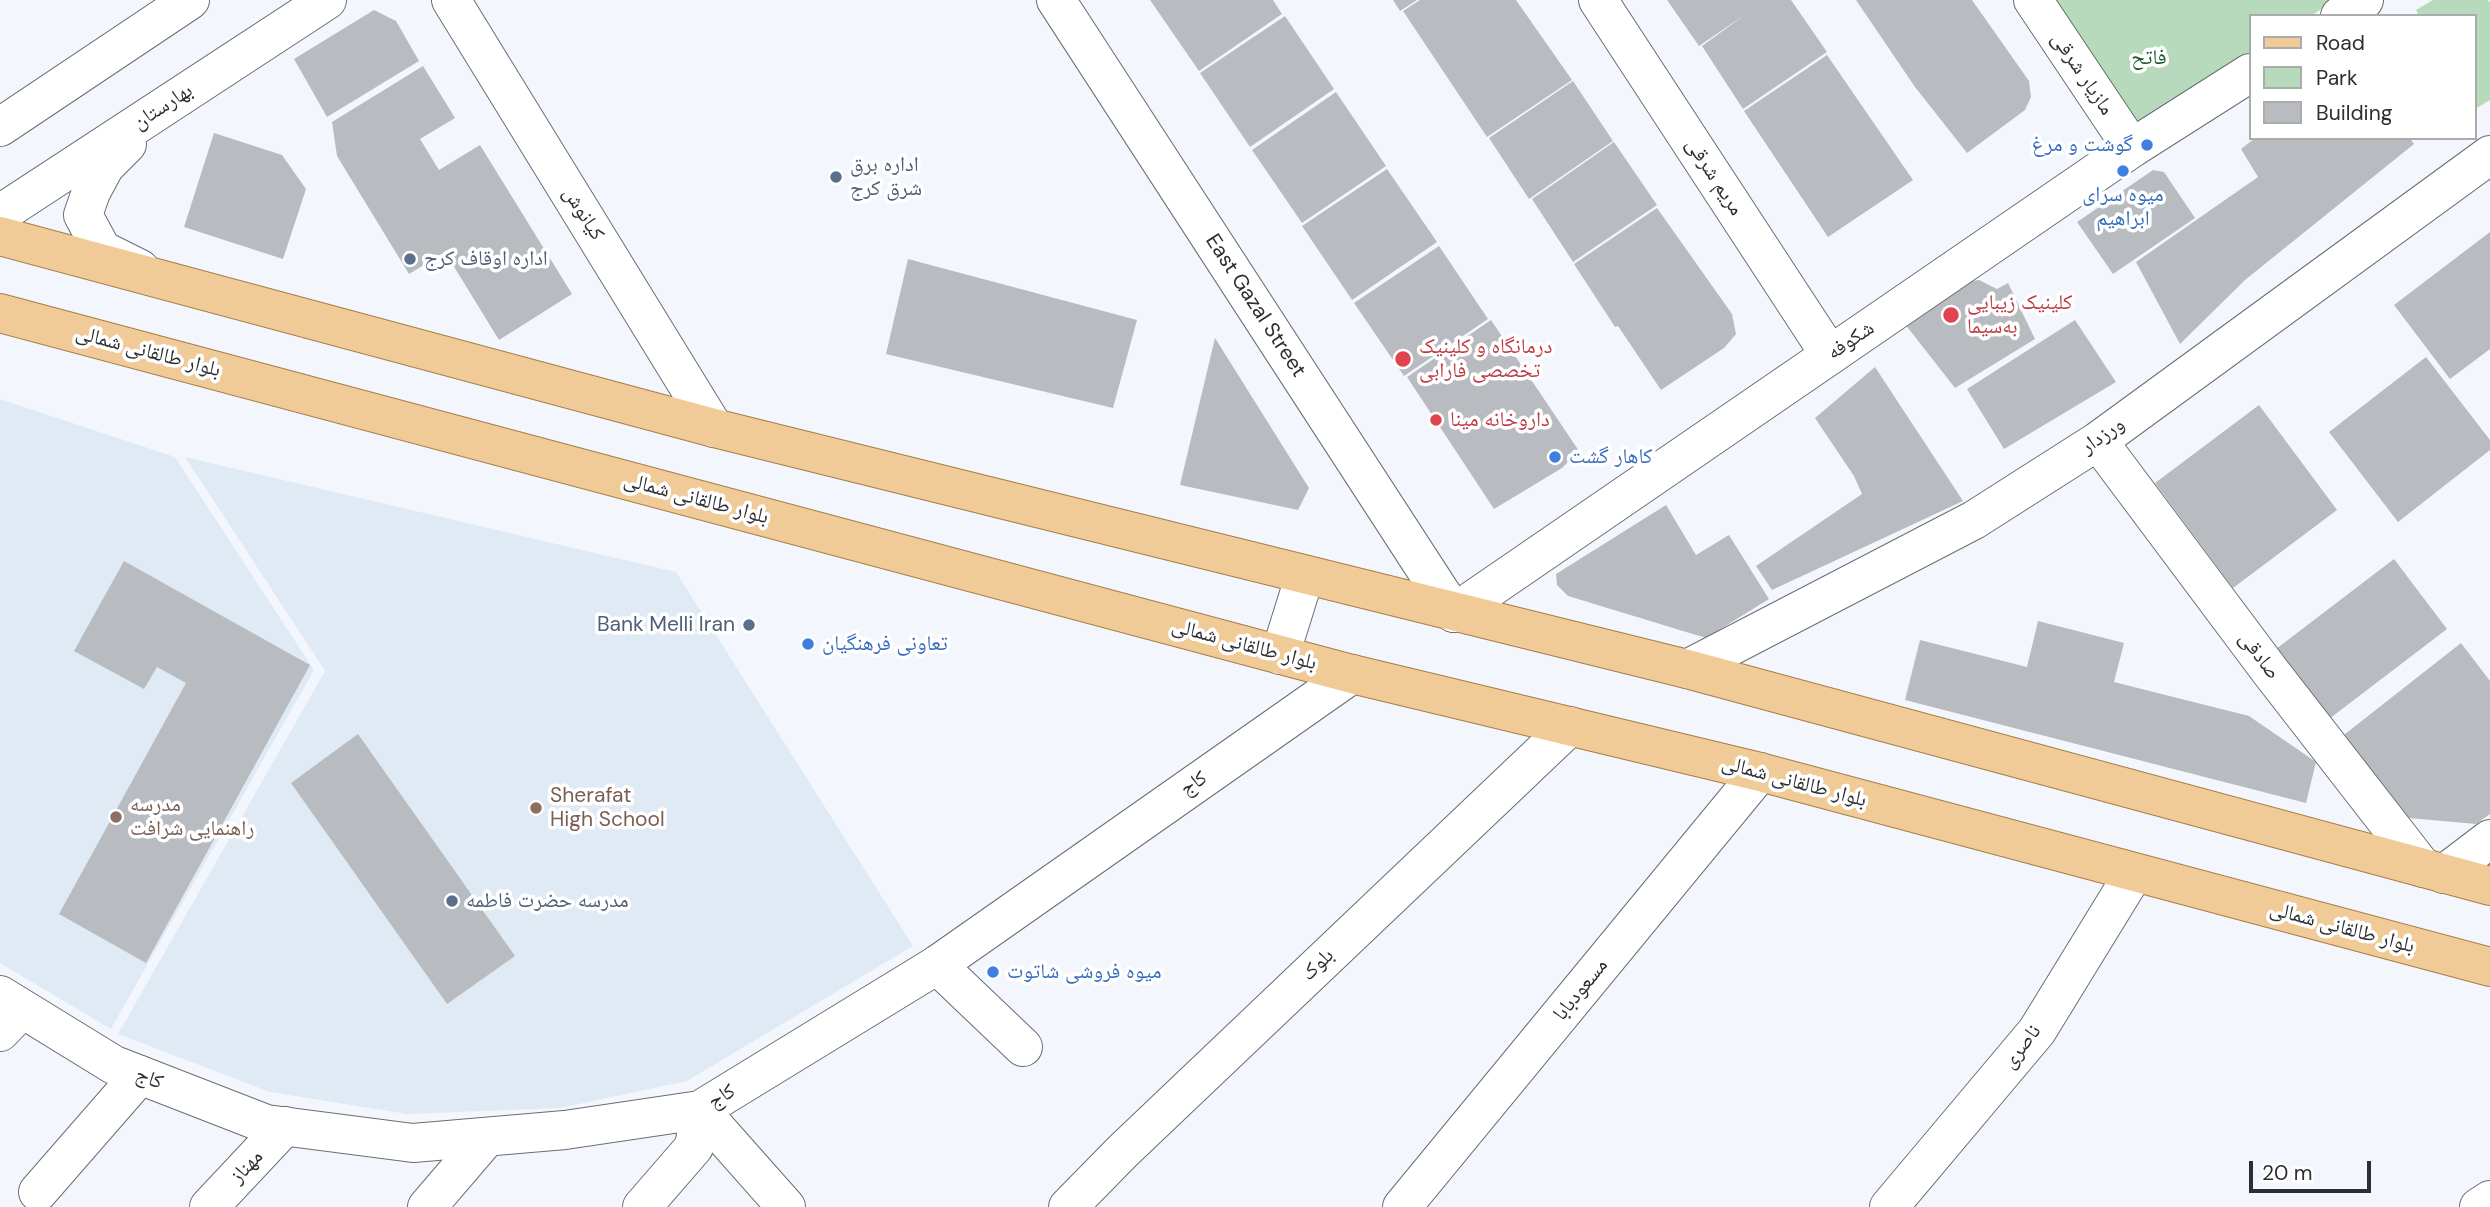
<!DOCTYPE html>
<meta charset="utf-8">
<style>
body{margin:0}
#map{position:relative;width:2490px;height:1207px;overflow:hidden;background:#f3f7fd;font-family:"DM Sans",sans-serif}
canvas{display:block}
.legend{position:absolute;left:2249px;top:14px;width:228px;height:126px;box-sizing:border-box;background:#fff;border:2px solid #ababac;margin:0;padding:9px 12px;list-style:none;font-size:21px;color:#2c2e30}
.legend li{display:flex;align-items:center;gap:14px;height:35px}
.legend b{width:35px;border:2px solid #ababac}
.scale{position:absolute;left:2249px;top:1161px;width:122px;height:32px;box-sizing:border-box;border:4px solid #2c2e30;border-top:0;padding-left:9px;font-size:21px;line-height:24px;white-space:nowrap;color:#2c2e30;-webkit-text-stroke:5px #fff;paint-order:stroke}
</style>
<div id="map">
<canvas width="2490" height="1207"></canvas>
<ul class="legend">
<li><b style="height:9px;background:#f0cb97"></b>Road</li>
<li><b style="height:19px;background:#b7dabc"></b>Park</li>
<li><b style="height:19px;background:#b8bcc1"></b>Building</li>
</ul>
<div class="scale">20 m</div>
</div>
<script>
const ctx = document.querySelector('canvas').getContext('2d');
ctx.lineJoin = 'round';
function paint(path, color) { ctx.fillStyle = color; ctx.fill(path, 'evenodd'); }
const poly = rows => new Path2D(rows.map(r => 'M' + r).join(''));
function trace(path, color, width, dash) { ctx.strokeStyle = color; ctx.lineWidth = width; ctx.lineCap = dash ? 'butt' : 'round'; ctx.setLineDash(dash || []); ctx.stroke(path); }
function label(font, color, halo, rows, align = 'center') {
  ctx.font = font + ' "DM Sans","Noto Naskh Arabic",sans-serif'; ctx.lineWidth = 7; ctx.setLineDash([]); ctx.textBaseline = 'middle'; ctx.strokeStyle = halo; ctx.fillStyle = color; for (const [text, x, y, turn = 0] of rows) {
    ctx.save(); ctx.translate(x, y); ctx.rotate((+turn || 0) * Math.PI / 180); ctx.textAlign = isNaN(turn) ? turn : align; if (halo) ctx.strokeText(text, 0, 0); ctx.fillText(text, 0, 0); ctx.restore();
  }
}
const built = poly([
 [0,399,175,457,314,670,111,1029,0,963],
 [185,457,676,572,913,946,687,1081,560,1108,407,1114,270,1092,118,1034,325,671]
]);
const green = poly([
 [2042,0,2334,0,2311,16,2250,16,2250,57,2132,138],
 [2433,0,2488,0,2490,3,2490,100,2475,109,2474,16,2419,16,2416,10]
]);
const building = poly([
 [1150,0,1273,0,1282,14,1199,71],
 [1393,0,1417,0,1400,11],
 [1420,0,1516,0,1572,80,1487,137,1403,11],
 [1667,0,1791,0,1827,52,1743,109,1702,46,1746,14,1699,46],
 [1856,0,1972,0,2029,81,2031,97,2025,110,1967,153,1915,87],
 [374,10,396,21,419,61,327,117,294,59],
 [1285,16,1334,89,1250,147,1200,73],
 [1827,55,1913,180,1828,237,1744,111],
 [423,66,455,118,420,139,439,170,480,145,572,294,499,340,445,252,409,274,337,156,332,122],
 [1573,81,1613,141,1529,199,1489,138],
 [1336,92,1386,166,1302,223,1252,150],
 [214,133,282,155,306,189,283,259,184,227],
 [2255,138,2410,138,2414,144,2245,280,2180,344,2136,262,2258,177,2241,149],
 [1614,142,1657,205,1573,262,1532,199],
 [1387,169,1437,242,1352,300,1302,226],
 [2153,170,2164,172,2195,218,2113,274,2077,222],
 [1657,208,1732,314,1736,334,1724,348,1661,390,1618,326,1615,327,1574,264],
 [2490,232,2490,349,2450,379,2394,305],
 [1439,246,1488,319,1404,376,1354,303],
 [908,259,1137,320,1113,408,886,354],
 [1979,280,1997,289,2008,283,2035,339,1955,388,1901,319,1964,282],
 [1491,320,1579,451,1562,468,1494,509,1407,377],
 [2075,320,2116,382,2004,449,1967,389],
 [1215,338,1309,488,1298,510,1180,485],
 [2426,357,2490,440,2490,450,2398,522,2329,432],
 [1875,367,1963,501,1772,590,1756,566,1862,494,1854,476,1815,418],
 [2259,405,2337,510,2233,588,2155,483],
 [1666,505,1696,555,1729,535,1769,599,1706,638,1568,596,1557,585,1556,574],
 [2394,559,2447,629,2329,719,2276,649],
 [124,561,310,665,146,963,59,914,186,683,157,667,144,689,74,651],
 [2038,621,2124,643,2114,682,2249,716,2316,762,2306,803,1905,700,1920,640,2027,667],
 [2461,643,2490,681,2490,814,2476,824,2398,817,2340,738],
 [358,734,515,956,447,1004,291,783]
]);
const minor = poly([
 [451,0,714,428],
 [1598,0,1830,355],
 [2033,0,2132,148],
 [2098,441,2270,671,2423,868],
 [1687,669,1974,520,2098,441,2490,155],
 [2444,874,2490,839],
 [937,965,1023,1047],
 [0,1032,22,1009],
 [700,1110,786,1207],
 [38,1192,140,1075],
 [209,1207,285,1126],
 [427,1207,487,1137],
 [642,1207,694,1147,700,1110],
 [1068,1207,1123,1151,1570,726],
 [1402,1207,1760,772],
 [1889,1207,2037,1031,2134,873],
 [2479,1207,2490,1200]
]);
const tertiary = poly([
 [1056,0,1454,613],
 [1280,655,1305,575],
 [0,995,114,1065,266,1124,413,1143,565,1130,700,1110,937,965,1352,674]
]);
const secondary = poly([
 [2340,16,2364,0],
 [0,127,190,0],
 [127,144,105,166,91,192,83,215,102,250,140,269],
 [0,214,327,0],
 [1454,613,2132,148,2250,73]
]);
const primary = poly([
 [0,236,714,428,1687,669,2490,886],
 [0,313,1352,674,1760,772,2490,967]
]);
const markers = [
 [2147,145,7,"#3f7fe0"],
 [2123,171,7,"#3f7fe0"],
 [836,177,7,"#5c6f8a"],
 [410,259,7,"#5c6f8a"],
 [1951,315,9,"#e0444e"],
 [1403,359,9,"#e0444e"],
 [1436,420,7,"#e0444e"],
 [1555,457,7,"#3f7fe0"],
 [749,625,7,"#5c6f8a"],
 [808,644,7,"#3f7fe0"],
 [536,808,7,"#8d6e63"],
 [116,817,7,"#8d6e63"],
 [452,901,7,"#5c6f8a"],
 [993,972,7,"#3f7fe0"]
];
const parkNames = [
 ["فاتح",2149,58]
];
const streetNames = [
 ["مازیار شرقی",2082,74,56],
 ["بهارستان",163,107,-33],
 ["مریم شرقی",1714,177,57],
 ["کیانوش",583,214,58],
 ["East Gazal Street",1255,306,57],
 ["شکوفه",1851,341,-34],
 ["بلوار طالقانی شمالی",148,352,15],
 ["ورزدار",2103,436,-35],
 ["بلوار طالقانی شمالی",696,499,15],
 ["بلوار طالقانی شمالی",1244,645,15],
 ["صادقی",2259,656,53],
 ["بلوار طالقانی شمالی",1794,782,15],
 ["کاج",1194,784,-35],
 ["بلوار طالقانی شمالی",2342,928,15],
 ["بلوک",1318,965,-44],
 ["مسعودبابا",1581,990,-51],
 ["ناصری",2022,1047,-52],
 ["کاج",149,1079,21],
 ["کاج",722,1097,-32],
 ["مهناز",247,1167,-47]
];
const shopNames = [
 ["گوشت و مرغ",2133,145,"right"],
 ["میوه سرای",2123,195,"center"],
 ["ابراهیم",2123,219,"center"],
 ["کاهار گشت",1569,457],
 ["تعاونی فرهنگیان",822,644],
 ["میوه فروشی شاتوت",1007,972]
];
const serviceNames = [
 ["اداره برق",850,165],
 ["شرق کرج",850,189],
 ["اداره اوقاف کرج",424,259],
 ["Bank Melli Iran",735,625,"right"],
 ["مدرسه حضرت فاطمه",466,901]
];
const healthNames = [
 ["کلینیک زیبایی",1967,303],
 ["به‌سیما",1967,327],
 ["درمانگاه و کلینیک",1419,347],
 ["تخصصی فارابی",1419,371],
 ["داروخانه مینا",1450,420]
];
const educationNames = [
 ["Sherafat",550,796],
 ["High School",550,820],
 ["مدرسه",130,805],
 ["راهنمایی شرافت",130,829]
];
paint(built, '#e0eaf5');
paint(green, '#b7dabc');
paint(building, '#b8bcc1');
trace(minor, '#6a6e73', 40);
trace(tertiary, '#6a6e73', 40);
trace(secondary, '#6a6e73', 40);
trace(primary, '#a57d46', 40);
trace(minor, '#fff', 38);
trace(tertiary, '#fff', 38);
trace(secondary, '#fff', 38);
trace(primary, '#f0cb97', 38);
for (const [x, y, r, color] of markers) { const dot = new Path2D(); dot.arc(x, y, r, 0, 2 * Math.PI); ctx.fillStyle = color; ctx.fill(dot); trace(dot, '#fff', 2.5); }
label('21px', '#18592a', '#fff', parkNames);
label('21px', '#2c2e30', '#fff', streetNames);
label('21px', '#366cbe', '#fff', shopNames, 'left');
label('21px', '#4e5e75', '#fff', serviceNames, 'left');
label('21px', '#be3a42', '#fff', healthNames, 'left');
label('21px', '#785e54', '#fff', educationNames, 'left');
</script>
